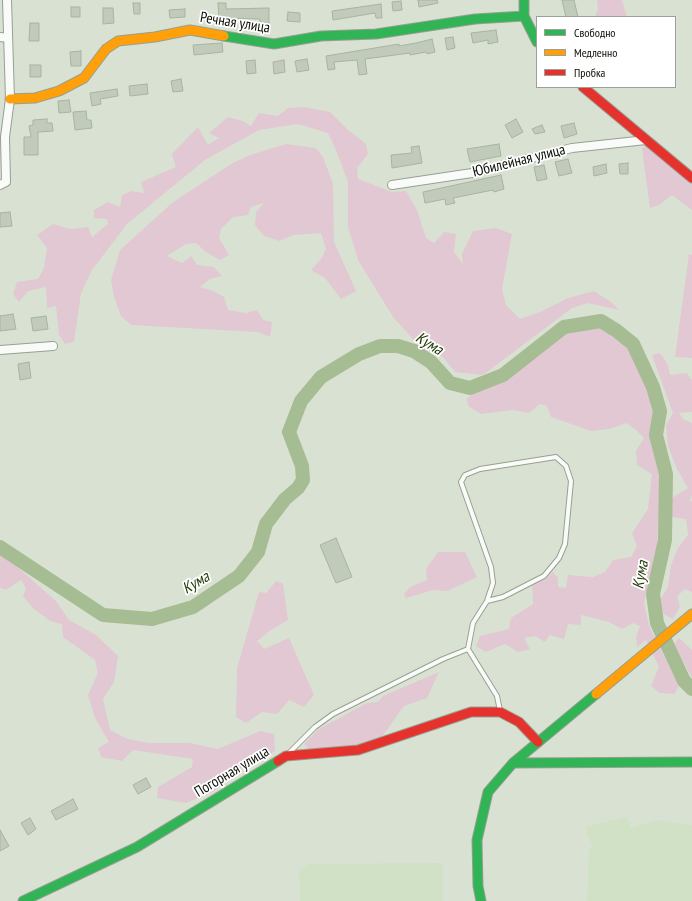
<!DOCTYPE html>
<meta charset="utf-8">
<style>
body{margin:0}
#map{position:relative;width:692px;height:901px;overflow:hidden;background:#d9e2d2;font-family:"PT Sans Narrow",sans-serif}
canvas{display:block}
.legend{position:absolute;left:536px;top:16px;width:140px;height:72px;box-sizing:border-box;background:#fff;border:1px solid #9d9f9b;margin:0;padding:5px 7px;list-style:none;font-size:12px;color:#0b1006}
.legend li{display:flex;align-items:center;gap:8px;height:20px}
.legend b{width:20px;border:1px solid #9d9f9b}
</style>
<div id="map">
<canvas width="692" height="901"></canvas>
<ul class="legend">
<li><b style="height:5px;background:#30b455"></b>Свободно</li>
<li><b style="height:5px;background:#ff9f0a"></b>Медленно</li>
<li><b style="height:5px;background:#e5322d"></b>Пробка</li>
</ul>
</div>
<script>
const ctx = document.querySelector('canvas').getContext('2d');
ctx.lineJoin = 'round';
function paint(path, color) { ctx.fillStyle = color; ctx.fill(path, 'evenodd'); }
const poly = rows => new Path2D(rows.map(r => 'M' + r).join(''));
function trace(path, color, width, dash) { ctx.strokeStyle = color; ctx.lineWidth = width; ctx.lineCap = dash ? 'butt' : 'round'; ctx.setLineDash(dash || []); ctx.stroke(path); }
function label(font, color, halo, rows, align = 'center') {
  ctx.font = font + ' "PT Sans Narrow",sans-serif'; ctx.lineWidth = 3.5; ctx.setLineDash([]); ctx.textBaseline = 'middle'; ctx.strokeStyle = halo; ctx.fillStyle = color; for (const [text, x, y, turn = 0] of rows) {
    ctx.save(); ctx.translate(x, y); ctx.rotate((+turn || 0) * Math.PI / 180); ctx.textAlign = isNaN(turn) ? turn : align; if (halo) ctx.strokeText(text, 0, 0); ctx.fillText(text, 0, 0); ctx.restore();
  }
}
const built = poly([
 [627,817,631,828,655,820,692,825,692,901,587,901,589,849,593,848,585,827],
 [443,863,443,901,300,901,299,872,307,864]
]);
const green = poly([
 [597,0,622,0,627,17,595,17,598,9],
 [304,107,330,112,348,130,366,144,368,154,357,168,358,179,392,192,406,191,417,210,426,238,434,243,444,232,456,234,454,252,463,264,462,254,473,231,496,228,512,234,502,289,506,305,520,319,540,312,568,298,594,291,611,302,619,310,588,303,572,308,483,375,455,372,443,357,421,348,393,317,358,260,348,227,348,182,336,150,328,133,298,124,259,130,205,160,127,224,92,270,81,293,74,342,65,344,59,335,56,306,47,308,46,287,28,291,19,302,13,294,17,282,38,279,44,268,47,248,37,235,53,224,70,229,88,227,92,237,108,224,107,219,94,218,94,210,108,202,120,207,122,195,131,191,144,193,141,182,176,167,172,154,198,127,208,145,219,138,209,133,228,117,243,121,251,126,259,113,278,116,288,108],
 [286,144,316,148,323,157,333,184,334,242,356,291,341,299,325,278,311,270,321,259,326,249,321,233,293,235,280,241,264,236,255,225,256,212,264,203,251,207,248,215,233,217,221,229,219,238,229,255,220,260,206,252,196,243,186,244,167,256,182,263,191,256,197,265,214,267,222,276,210,279,200,287,213,291,224,297,228,310,246,313,257,310,263,320,272,322,270,337,258,332,131,325,121,316,114,297,111,280,120,250,172,203,231,164,250,155],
 [646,146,692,182,692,210,672,195,659,205,650,208,642,149],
 [689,254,692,255,692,358,675,357],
 [600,325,629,348,648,387,655,413,650,435,661,472,657,547,644,603,649,626,679,686,674,694,660,693,651,686,659,667,646,640,637,647,636,637,640,626,633,623,622,629,609,622,581,615,581,625,568,624,564,639,550,635,545,642,535,636,524,638,530,649,518,652,505,644,486,652,476,646,480,636,509,629,511,618,533,604,532,585,546,579,553,572,558,578,558,587,566,588,568,575,593,577,605,572,613,560,631,557,637,546,632,533,648,509,652,474,637,465,636,451,644,438,636,430,627,423,609,429,591,431,551,417,547,406,540,404,529,413,513,410,481,414,468,406,467,399,473,393,509,379,564,331],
 [660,353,668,365,670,375,687,373,692,380,692,412,679,413,683,419,692,423,692,495,690,501,692,501,692,592,685,589,677,596,680,607,673,619,663,614,660,600,668,587,671,565,678,548,688,535,686,519,672,517,672,498,688,488,677,469,668,446,666,425,673,413,652,355],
 [438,552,465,552,477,577,447,591,433,590,406,598,404,594,410,587,427,580,426,569],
 [0,554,14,564,56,601,69,620,96,635,118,656,114,682,103,699,110,730,128,739,149,743,190,743,218,749,260,731,274,734,275,750,267,758,247,764,213,792,186,803,157,798,158,787,192,767,193,759,133,750,122,761,101,757,98,748,109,742,95,718,88,695,98,673,95,660,63,637,62,624,50,621,33,608,23,596,26,588,21,580,6,590,0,588],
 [276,581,283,584,288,620,271,630,257,641,264,649,289,638,314,695,304,707,289,700,277,714,262,712,246,723,236,717,237,668,259,592,266,593],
 [679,638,692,650,692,678,674,644],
 [439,672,427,698,404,706,381,738,356,747,310,750,304,744,319,729,367,703,378,702,383,696]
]);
const river = poly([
 [0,547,103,615,152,619,193,607,239,576,258,552,266,524,285,499,298,488,303,480,302,466,289,432,301,401,321,377,359,354,380,346,398,346,414,351,431,362,450,383,470,388,503,375,564,327,601,321,617,331,633,344,653,387,660,411,656,435,666,474,665,540,653,594,657,623,684,681,692,689]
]);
const building = poly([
 [418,0,437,0,438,3,419,7,418,0],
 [562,0,574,0,578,17,566,17,562,0],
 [401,1,402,10,393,11,392,2,401,1],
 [133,3,140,3,140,14,134,14,133,3],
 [218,3,226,3,226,9,269,8,269,25,260,25,260,19,219,18,218,3],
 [381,4,382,18,376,18,375,13,333,20,332,11,381,4],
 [71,7,80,7,80,17,71,17,71,7],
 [103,8,113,8,114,23,103,24,103,8],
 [185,9,185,17,170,18,169,10,185,9],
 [288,12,300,13,300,22,287,21,288,12],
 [30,23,39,23,39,41,29,41,30,23],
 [496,30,498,42,488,44,488,40,473,43,471,33,496,30],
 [453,37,455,48,447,50,445,38,453,37],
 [432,39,435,52,427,54,426,52,410,55,410,53,365,59,367,74,359,75,357,60,334,62,335,69,328,70,326,56,399,44,399,46,416,43,432,39],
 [222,43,223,52,194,55,193,45,222,43],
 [81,51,81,66,71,66,70,52,81,51],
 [307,59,309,70,297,72,295,61,307,59],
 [255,60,256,73,247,74,246,61,255,60],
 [284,60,285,72,274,74,273,62,284,60],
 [30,65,41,65,41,77,30,77,30,65],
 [181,79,183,91,173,92,171,81,181,79],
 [147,84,148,94,130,96,129,86,147,84],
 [117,89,118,96,100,99,101,104,92,106,90,93,117,89],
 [69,100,71,112,59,113,58,101,69,100],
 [86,111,87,120,91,120,92,128,75,130,73,112,86,111],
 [47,119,47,123,52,123,53,131,38,132,38,155,24,155,24,137,31,137,29,126,33,125,33,120,47,119],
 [516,119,523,132,512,138,505,125,516,119],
 [574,123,577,134,564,138,561,126,574,123],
 [542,125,545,132,535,134,532,129,542,125],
 [499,144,501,156,470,162,467,149,499,144],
 [419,146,422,163,392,168,391,155,412,153,411,147,419,146],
 [568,159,572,173,559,176,555,162,568,159],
 [628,163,628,174,620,174,619,164,628,163],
 [606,164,607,173,594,176,593,167,606,164],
 [544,165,547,179,537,181,534,167,544,165],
 [501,175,504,189,494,192,493,190,453,198,455,203,446,205,445,199,425,203,423,192,501,175],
 [10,212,12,226,0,227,0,213,10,212],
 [13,314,16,329,0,331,0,316,13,314],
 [46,316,48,329,33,331,31,318,46,316],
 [29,362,31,378,20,380,18,364,29,362],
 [336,538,352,577,336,583,320,545,336,538],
 [146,778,151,787,138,794,133,785,146,778],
 [73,799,78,809,56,820,51,811,73,799],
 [30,818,36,829,28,835,21,823,30,818],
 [0,830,9,846,0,851,0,830]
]);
const lane = poly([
 [487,601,503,597,544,576,559,558,565,544,571,481,566,466,556,457,480,469,465,475,461,482,491,567,493,583,487,601,473,623,468,649,497,696,500,711],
 [289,753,315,727,333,714,443,659,468,649]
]);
const street = poly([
 [0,37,8,38],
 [0,185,6,182,5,137,10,99,7,0],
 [392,185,472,173,572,148,646,140],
 [0,350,53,346]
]);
const fast = poly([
 [524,0,524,16,537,42],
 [224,36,274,44,321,36,376,34,475,19,524,16],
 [513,763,692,762],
 [23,901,137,847,278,761],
 [481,901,478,886,477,840,488,792,513,763,596,694]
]);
const slow = poly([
 [10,99,35,98,59,91,84,78,106,49,118,41,155,37,190,30,224,36],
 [596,694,692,614]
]);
const jam = poly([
 [583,87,692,178],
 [278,761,286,756,358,750,471,712,500,712,519,722,538,742]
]);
const streetNames = [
 ["Речная улица",235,23,9],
 ["Юбилейная улица",519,161,-14],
 ["Погорная улица",232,772,-31]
];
const waterNames = [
 ["Кума",429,344,32],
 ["Кума",641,575,-80],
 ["Кума",196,583,-31]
];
paint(built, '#d1e1c5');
paint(green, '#e1c8d3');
trace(river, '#a6bc93', 14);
paint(building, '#c1cbb9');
trace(building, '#aab1a5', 1);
trace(lane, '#989f93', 6);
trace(street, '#989f93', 10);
trace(fast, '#989f93', 11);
trace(slow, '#989f93', 11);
trace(jam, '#989f93', 11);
trace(lane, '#f9fbf8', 4);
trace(street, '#f9fbf8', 8);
trace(fast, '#30b455', 9);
trace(slow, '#ff9f0a', 9);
trace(jam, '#e5322d', 9);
label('15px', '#0b1006', '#fff', streetNames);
label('italic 16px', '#1f3900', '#fff', waterNames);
</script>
